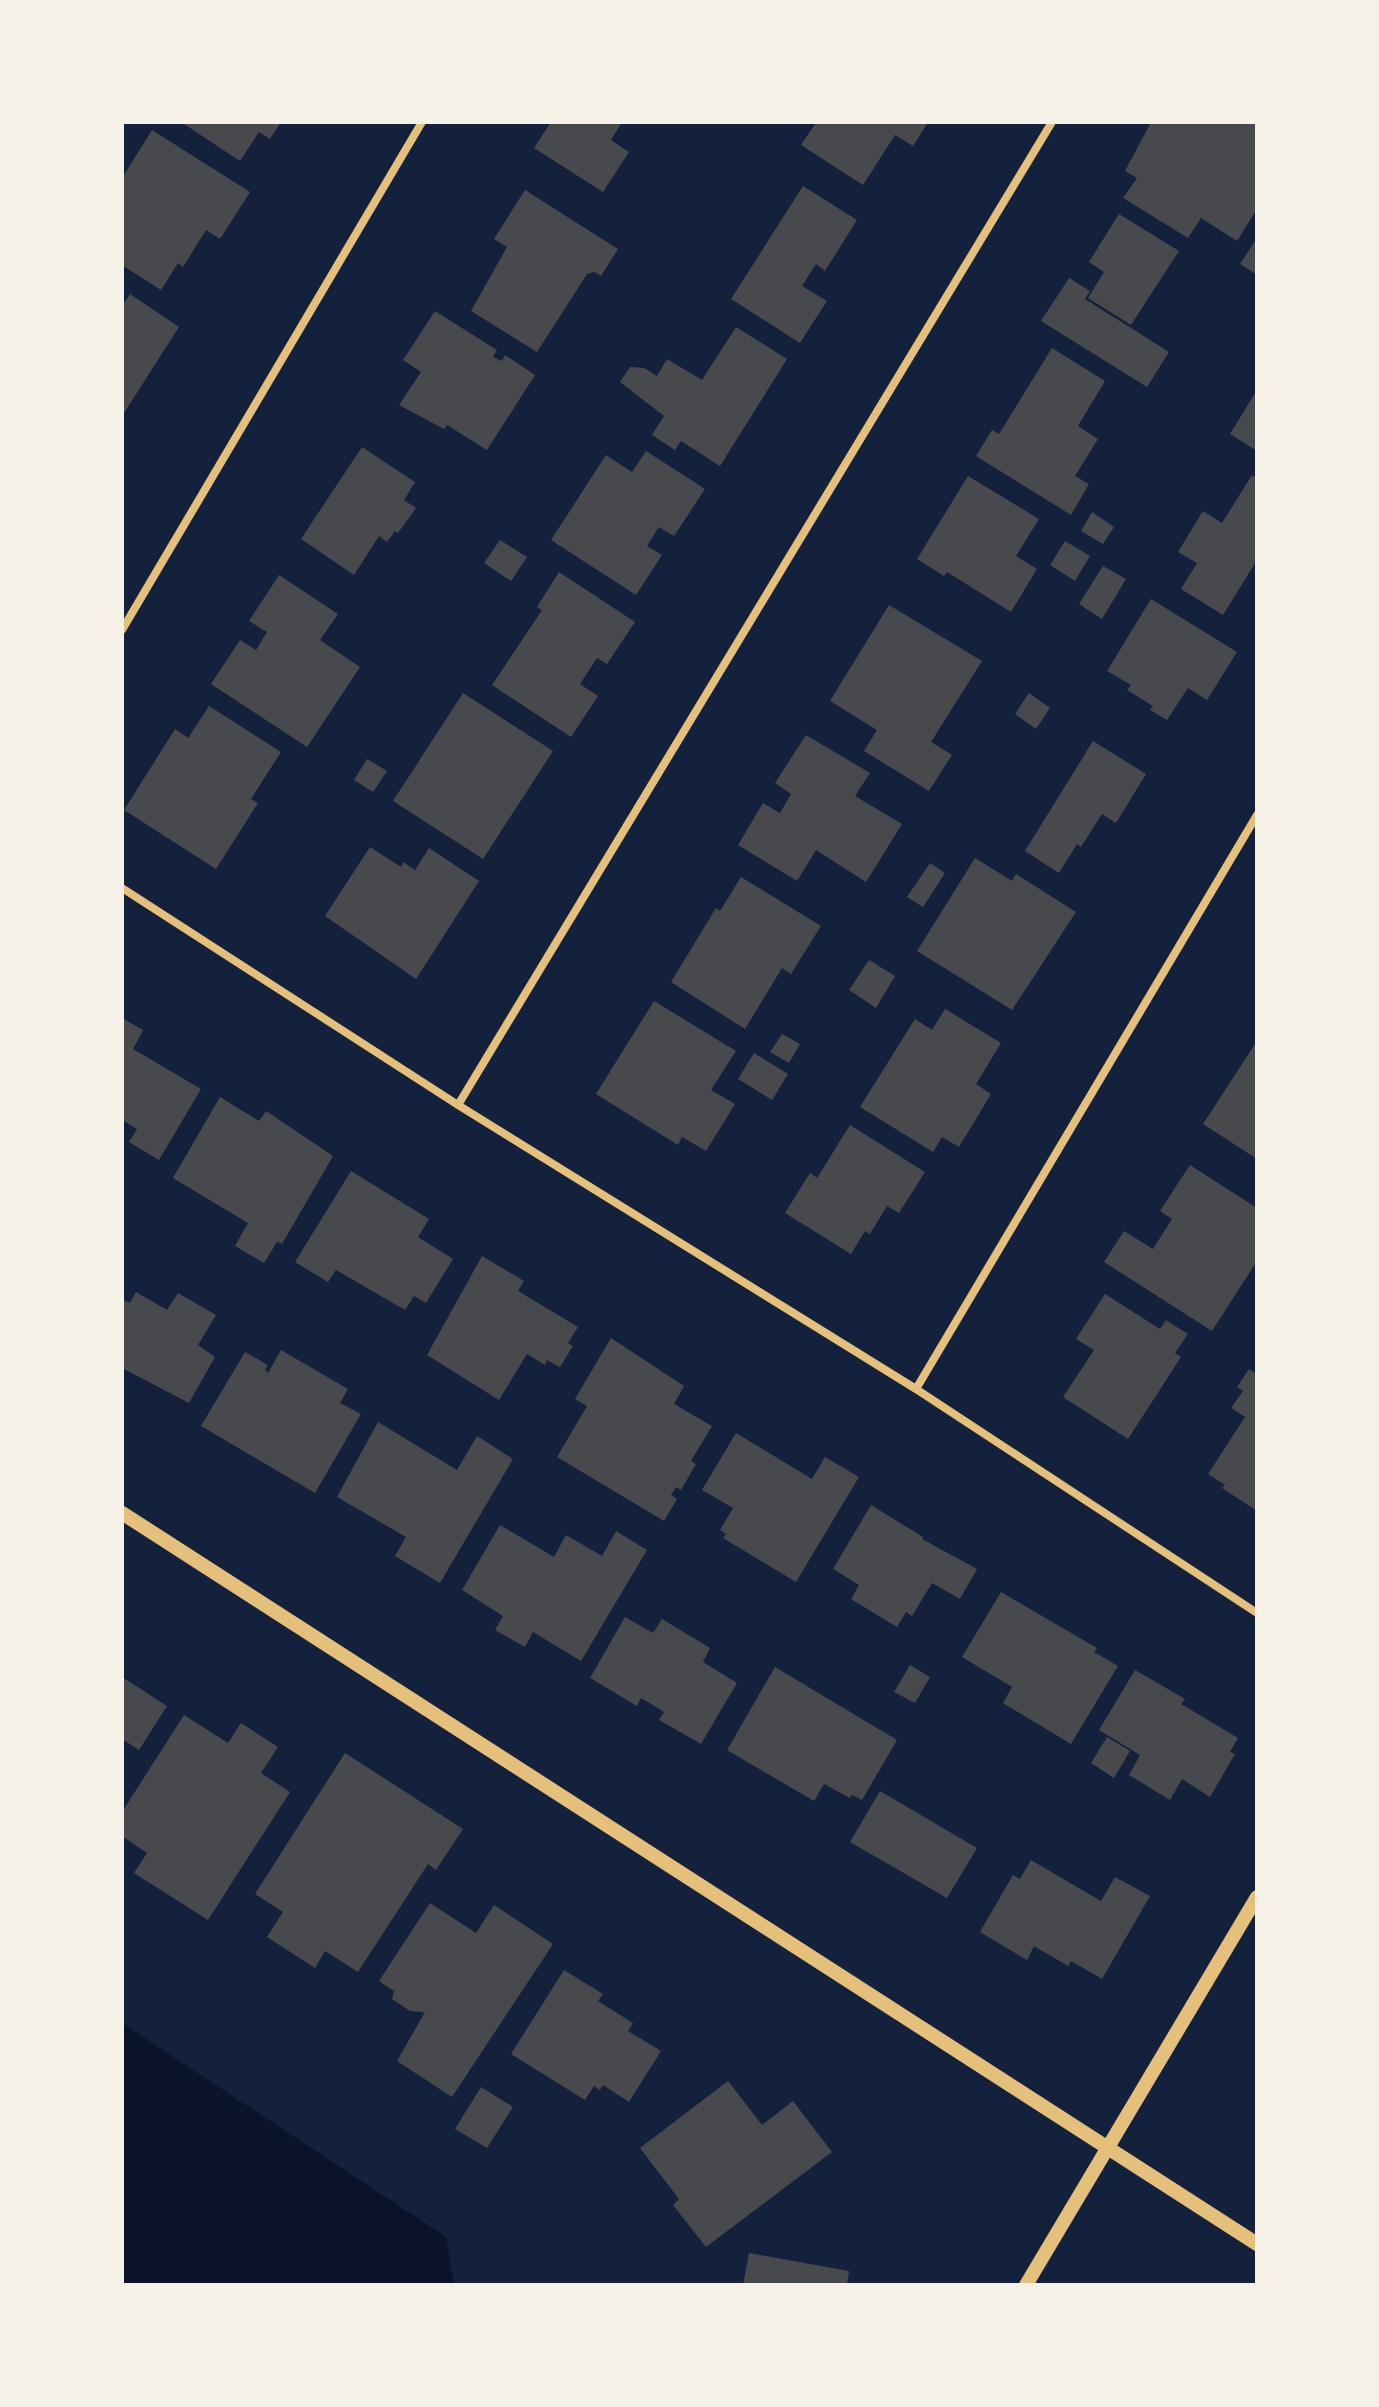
<!DOCTYPE html>
<style>
body{margin:0}
#map{position:relative;width:1379px;height:2407px;overflow:hidden;background:#14213d;font-family:Helvetica,sans-serif}
canvas{display:block}
.frame{position:absolute;inset:0;border:124px solid #f6f1e7;pointer-events:none}
</style>
<div id="map">
<canvas width="1379" height="2407"></canvas>
<div class="frame"></div>
</div>
<script>
const ctx = document.querySelector('canvas').getContext('2d');
ctx.lineJoin = 'round';
function paint(path, color) { ctx.fillStyle = color; ctx.fill(path, 'evenodd'); }
const poly = rows => new Path2D(rows.map(r => 'M' + r).join(''));
function trace(path, color, width, dash) { ctx.strokeStyle = color; ctx.lineWidth = width; ctx.lineCap = dash ? 'butt' : 'round'; ctx.setLineDash(dash || []); ctx.stroke(path); }
const water = poly([
 [122,2023,446,2237,454,2285,122,2285]
]);
const building = poly([
 [181,122,281,122,270,139,259,132,240,161],
 [551,122,622,122,611,140,629,152,603,192,534,148],
 [812,122,928,122,913,146,895,135,863,185,801,145,815,124],
 [1151,122,1257,122,1257,209,1237,241,1201,218,1188,238,1123,198,1137,178,1125,171],
 [152,130,250,192,220,239,206,230,183,267,178,263,161,290,122,265,122,178],
 [803,186,857,220,825,271,816,264,802,286,827,301,800,343,731,299],
 [525,190,618,249,601,276,594,272,587,274,537,352,471,311,507,247,494,239],
 [1119,214,1179,251,1131,325,1088,298,1104,272,1089,262],
 [1257,238,1257,275,1240,264],
 [1069,278,1090,291,1085,299,1169,352,1147,387,1041,321],
 [130,294,179,327,122,416,122,306],
 [435,311,497,350,493,357,502,361,505,355,535,375,487,450,447,425,444,429,399,405,421,372,403,360],
 [736,327,787,359,720,466,681,441,675,450,652,435,664,416,620,382,630,367,644,368,657,376,667,359,702,380],
 [1052,348,1105,381,1078,426,1098,439,1075,476,1089,484,1071,515,976,456,992,430,999,434],
 [1257,390,1257,451,1230,434],
 [362,447,415,482,404,500,416,508,398,533,395,531,387,542,379,536,354,575,301,539],
 [646,451,705,489,674,536,659,527,647,546,662,555,636,595,551,540,606,455,632,472],
 [1252,475,1257,478,1257,560,1223,615,1181,589,1197,563,1178,552,1203,511,1222,523],
 [968,476,1039,519,1016,556,1037,569,1011,612,947,572,944,576,917,559],
 [1092,512,1114,527,1103,544,1081,531],
 [500,540,527,557,511,581,484,563],
 [1065,541,1090,556,1075,581,1050,565],
 [1103,566,1126,579,1102,619,1079,604],
 [559,572,635,622,607,664,597,658,580,684,598,696,571,737,492,685,542,610,537,607],
 [279,575,338,614,320,640,360,667,307,747,211,684,240,640,256,650,267,632,249,621],
 [1151,599,1237,652,1207,700,1188,688,1167,720,1150,710,1153,706,1127,690,1131,685,1107,671],
 [889,605,982,661,931,742,952,755,929,791,864,751,877,730,830,701],
 [463,693,553,751,483,859,393,801],
 [1029,693,1050,708,1036,729,1015,714],
 [209,706,281,752,251,799,258,803,216,869,124,810,175,729,188,738],
 [806,735,870,773,855,796,902,824,866,882,816,850,797,881,738,845,763,803,780,813,791,794,775,783],
 [1093,741,1146,774,1116,823,1102,814,1081,847,1077,844,1059,873,1025,851],
 [367,759,387,771,373,792,354,780],
 [370,847,401,867,403,862,415,870,429,848,479,881,416,979,325,916],
 [975,858,1012,881,1016,874,1076,912,1012,1010,917,951],
 [930,863,945,873,923,907,907,897],
 [741,877,821,926,791,974,782,968,745,1029,671,982,716,908,720,911],
 [869,960,895,976,876,1008,849,990],
 [654,1001,736,1051,711,1090,735,1104,706,1151,682,1137,678,1145,596,1094],
 [945,1009,1001,1043,976,1084,991,1094,959,1147,942,1137,933,1152,860,1107,915,1019,932,1030],
 [122,1018,143,1030,133,1049,201,1089,159,1160,129,1142,137,1129,122,1120],
 [782,1034,800,1044,789,1063,770,1052],
 [1257,1041,1257,1159,1203,1124],
 [754,1053,788,1074,772,1100,738,1079],
 [220,1097,259,1121,266,1111,333,1156,282,1244,277,1242,264,1263,235,1246,248,1223,173,1178],
 [850,1125,925,1172,899,1213,887,1206,870,1234,865,1231,851,1254,785,1213,810,1173,817,1178],
 [1190,1165,1257,1208,1257,1261,1212,1331,1104,1262,1124,1231,1153,1249,1172,1219,1160,1211],
 [351,1171,429,1219,418,1237,453,1259,426,1303,414,1296,405,1310,336,1270,328,1282,295,1262],
 [482,1256,524,1281,518,1291,578,1327,568,1343,573,1346,560,1367,547,1360,545,1365,527,1354,499,1400,427,1355],
 [136,1292,167,1310,178,1293,216,1315,198,1345,215,1357,189,1403,122,1368,122,1299,130,1303],
 [1105,1294,1160,1329,1166,1320,1188,1334,1175,1353,1181,1357,1128,1439,1063,1397,1094,1350,1076,1339],
 [611,1338,684,1386,674,1404,712,1426,691,1461,696,1464,681,1490,676,1487,671,1495,677,1499,664,1521,557,1457,587,1406,575,1399],
 [281,1350,348,1389,340,1403,361,1414,315,1493,201,1426,245,1352,268,1365,265,1370,268,1373],
 [1249,1369,1257,1374,1257,1511,1222,1488,1225,1485,1208,1474,1245,1417,1231,1408,1243,1391,1237,1387],
 [378,1422,457,1470,477,1436,513,1459,440,1583,395,1556,406,1537,337,1497],
 [736,1433,812,1479,825,1457,859,1477,796,1582,723,1538,726,1534,720,1530,733,1508,702,1490],
 [871,1505,923,1537,922,1539,977,1569,960,1599,932,1583,912,1616,906,1612,897,1627,851,1599,859,1585,833,1569],
 [500,1525,554,1557,566,1535,602,1556,616,1531,647,1550,581,1661,533,1632,525,1647,495,1630,503,1616,462,1590],
 [1001,1592,1097,1648,1094,1652,1118,1666,1071,1744,1003,1703,1012,1687,962,1657],
 [625,1617,653,1633,662,1619,710,1648,703,1662,737,1683,701,1744,659,1720,664,1712,641,1698,637,1706,590,1678],
 [910,1665,930,1677,915,1703,894,1692],
 [775,1667,897,1740,862,1800,852,1795,850,1798,824,1784,814,1801,727,1750],
 [1135,1670,1185,1699,1181,1704,1238,1738,1230,1752,1235,1754,1210,1797,1182,1779,1170,1800,1129,1775,1140,1755,1099,1730],
 [122,1677,167,1706,139,1750,122,1739],
 [184,1715,228,1743,241,1723,278,1747,261,1773,290,1792,208,1920,134,1873,147,1853,122,1836,122,1812],
 [1107,1737,1130,1751,1114,1778,1091,1763],
 [345,1753,463,1829,436,1870,428,1864,358,1972,325,1951,315,1968,267,1937,283,1912,255,1894],
 [880,1791,977,1848,947,1898,850,1842],
 [1031,1860,1101,1901,1115,1877,1150,1896,1102,1979,1071,1961,1068,1966,1034,1946,1027,1960,980,1932,1013,1875,1020,1879],
 [430,1903,476,1933,494,1905,553,1944,452,2097,397,2061,425,2012,410,2011,392,1999,394,1991,379,1981],
 [564,1970,603,1994,598,2001,633,2023,628,2031,661,2051,629,2102,603,2085,600,2090,594,2086,585,2100,511,2054],
 [728,2081,762,2125,793,2101,832,2152,706,2247,673,2205,679,2199,640,2148],
 [481,2087,513,2107,487,2148,455,2129],
 [749,2253,849,2271,847,2285,743,2285]
]);
const minor = poly([
 [122,630,422,122],
 [122,888,458,1105,916,1389,1257,1613],
 [458,1105,1052,122],
 [916,1389,1257,815]
]);
const tertiary = poly([
 [122,1513,1257,2244],
 [1026,2285,1257,1897]
]);
paint(water, '#0b132b');
paint(building, '#48494c');
trace(minor, '#e5c07b', 8);
trace(tertiary, '#e5c07b', 14);
</script>
